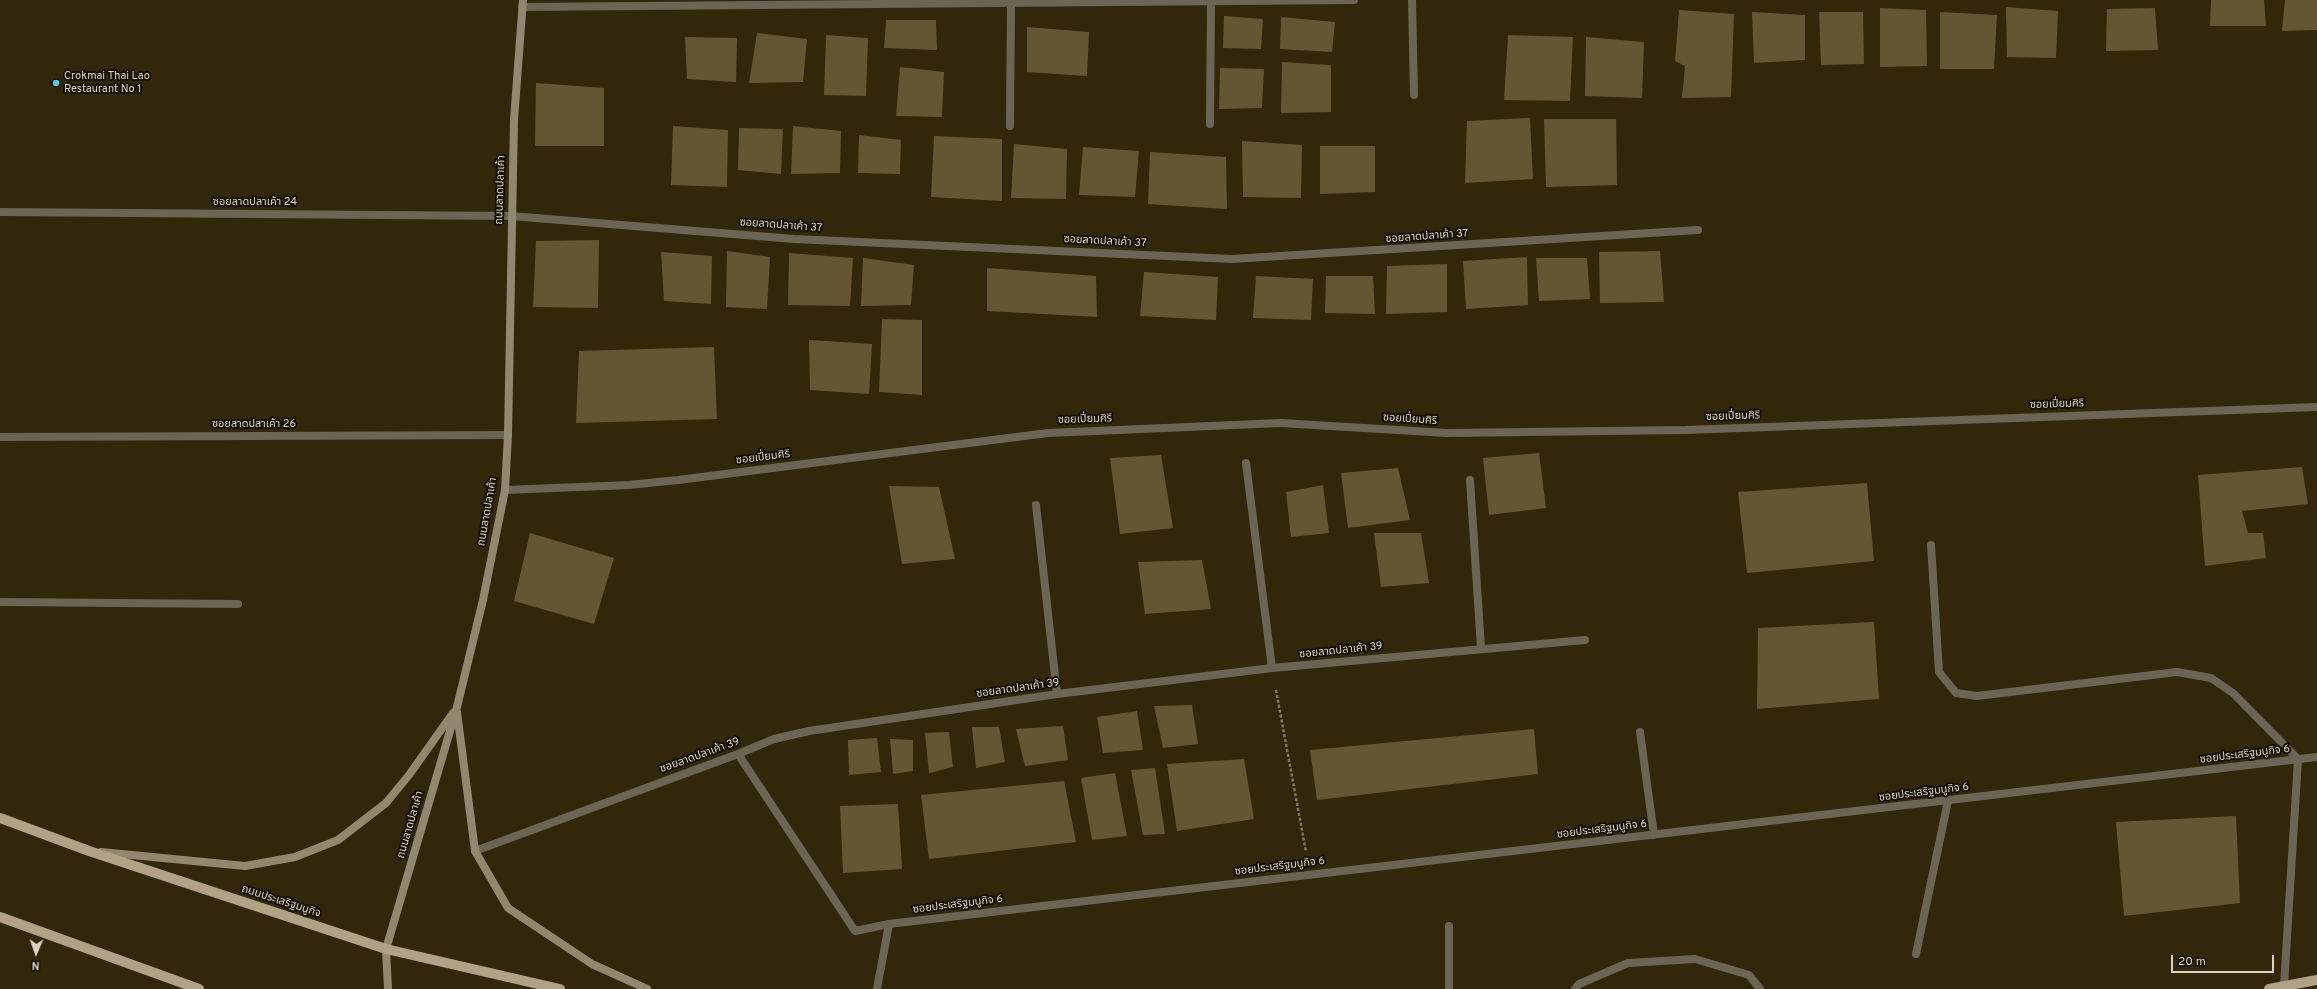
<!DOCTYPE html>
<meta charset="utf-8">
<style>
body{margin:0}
#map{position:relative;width:2317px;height:989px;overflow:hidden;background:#322708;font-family:Overpass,sans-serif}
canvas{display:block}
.north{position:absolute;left:16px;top:933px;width:40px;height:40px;-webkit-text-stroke:3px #161005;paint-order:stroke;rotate:182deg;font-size:11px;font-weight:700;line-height:16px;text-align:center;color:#dbd4c4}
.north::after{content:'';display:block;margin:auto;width:14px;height:18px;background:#dbd4c4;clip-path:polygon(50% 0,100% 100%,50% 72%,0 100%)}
.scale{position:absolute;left:2171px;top:955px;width:103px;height:18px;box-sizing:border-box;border:2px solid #dbd4c4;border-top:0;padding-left:5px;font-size:12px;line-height:14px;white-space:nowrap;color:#dbd4c4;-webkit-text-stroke:3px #161005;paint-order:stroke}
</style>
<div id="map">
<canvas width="2317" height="989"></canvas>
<div class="north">N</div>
<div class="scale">20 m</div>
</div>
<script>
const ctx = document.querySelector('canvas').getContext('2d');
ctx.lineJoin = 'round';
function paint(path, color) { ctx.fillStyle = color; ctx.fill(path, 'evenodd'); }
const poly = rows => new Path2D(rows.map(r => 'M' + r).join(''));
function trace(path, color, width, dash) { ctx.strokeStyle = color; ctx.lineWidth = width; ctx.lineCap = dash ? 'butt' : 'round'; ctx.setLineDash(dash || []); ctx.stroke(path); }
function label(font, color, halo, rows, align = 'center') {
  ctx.font = font + ' Overpass,"Noto Sans Thai",sans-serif'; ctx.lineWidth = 4; ctx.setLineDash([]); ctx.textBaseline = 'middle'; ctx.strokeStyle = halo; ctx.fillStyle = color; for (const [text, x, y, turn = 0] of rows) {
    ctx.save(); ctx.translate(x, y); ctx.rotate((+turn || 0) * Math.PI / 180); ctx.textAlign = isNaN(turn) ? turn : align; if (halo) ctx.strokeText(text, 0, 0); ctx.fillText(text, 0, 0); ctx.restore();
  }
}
const building = poly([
 [2211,0,2264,0,2266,26,2210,26],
 [2285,0,2317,0,2317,30,2282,31],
 [2006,7,2058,11,2056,58,2007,57],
 [1880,8,1926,10,1927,66,1880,67],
 [2155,8,2158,50,2106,51,2107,9],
 [1679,10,1734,14,1731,97,1682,98,1685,66,1675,61],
 [1752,12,1805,15,1805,60,1754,63],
 [1819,12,1863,12,1864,64,1821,65],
 [1940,12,1997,15,1994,69,1940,69],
 [1224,16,1263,19,1261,49,1223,48],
 [1281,17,1335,22,1332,52,1280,49],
 [886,20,936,20,937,50,884,48],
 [1027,27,1089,32,1087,76,1027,72],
 [757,33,807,39,803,82,749,83],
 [826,35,868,38,866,96,824,95],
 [1508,35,1573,37,1570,101,1504,100],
 [685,37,737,38,736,82,687,79],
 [1586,37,1644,42,1642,98,1585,96],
 [1282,62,1331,65,1331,112,1281,113],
 [900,67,944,72,942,117,896,116],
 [1220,68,1264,69,1262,108,1219,109],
 [536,83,604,88,604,146,535,146],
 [1530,118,1533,179,1465,183,1467,121],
 [1544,119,1616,119,1617,185,1546,187],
 [673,126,728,130,727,187,671,185],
 [793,126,841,131,840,173,791,174],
 [739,128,783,129,781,174,738,170],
 [859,135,901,140,900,174,858,173],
 [934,136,1002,139,1002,201,931,197],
 [1242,141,1302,145,1301,198,1243,197],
 [1014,144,1067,149,1066,199,1011,198],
 [1320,146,1375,146,1375,192,1320,194],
 [1083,147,1139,151,1135,197,1079,195],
 [1150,152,1226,157,1227,209,1148,204],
 [599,240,598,308,533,307,536,241],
 [727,251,770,257,767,309,726,307],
 [1660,251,1664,302,1600,303,1599,252],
 [661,252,712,256,711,304,664,301],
 [789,253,853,258,850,306,788,305],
 [1527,257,1528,305,1466,309,1463,261],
 [863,258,914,265,911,305,861,306],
 [1536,258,1587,258,1590,299,1539,301],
 [1447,264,1447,312,1386,314,1387,266],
 [987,268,1096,276,1097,317,987,311],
 [1144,272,1218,277,1216,320,1140,316],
 [1256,276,1313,279,1311,320,1253,318],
 [1326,276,1373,276,1375,314,1325,313],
 [882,319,922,320,922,395,879,392],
 [809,340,872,344,869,394,810,390],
 [714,347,717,419,576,423,579,351],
 [1539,453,1546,508,1489,515,1483,458],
 [1161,455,1173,528,1120,534,1110,458],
 [2302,467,2308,504,2242,511,2248,533,2263,533,2266,558,2205,566,2198,475],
 [1398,468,1410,520,1348,528,1341,473],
 [1867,483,1874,561,1747,573,1738,492],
 [1323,485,1329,533,1291,537,1286,492],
 [889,486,939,487,955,559,902,564],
 [530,533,614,558,594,624,514,601],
 [1374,533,1421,533,1429,583,1381,587],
 [1202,560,1211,609,1145,614,1138,562],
 [1874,622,1879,699,1757,709,1758,628],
 [1192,705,1198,744,1163,748,1154,706],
 [1137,711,1143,750,1103,753,1097,717],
 [1063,726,1068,760,1025,766,1016,729],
 [972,727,999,727,1005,762,976,768],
 [1534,729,1538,774,1317,800,1310,750],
 [949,732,953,767,929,773,925,733],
 [877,738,881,772,849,775,848,740],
 [890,739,913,740,913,771,893,774],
 [1244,759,1254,819,1177,831,1167,764],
 [1155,768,1165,834,1143,835,1131,770],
 [1115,773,1127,836,1092,840,1081,778],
 [1064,781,1076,842,929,859,921,795],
 [898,804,902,869,843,873,840,806],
 [2236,816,2240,903,2124,916,2116,822]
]);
const path = poly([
 [1276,690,1306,852]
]);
const lane = poly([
 [0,602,238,604],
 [1916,954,1948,801],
 [1575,989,1579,984,1628,963,1695,959,1749,975,1760,989]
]);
const street = poly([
 [1412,0,1414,95],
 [522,7,1354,0],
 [1210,124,1211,1],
 [1010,126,1011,4],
 [0,212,511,216,794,239,1232,259,1698,230],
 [0,437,508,435],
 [1246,463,1272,668],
 [1470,480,1481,648],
 [505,490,629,485,678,480,1048,433,1281,423,1447,433,1686,430,2317,407],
 [1036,505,1057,694],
 [1931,545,1939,672,1956,693,1977,696,2177,672,2211,678,2233,693,2298,759,2284,986],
 [1640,732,1654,835],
 [738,754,855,931,889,924],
 [475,851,738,754,774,739,809,731,1057,694,1272,668,1585,640],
 [1449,926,1449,989],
 [877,989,889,924,2317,757]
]);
const secondary = poly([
 [457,712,475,851,508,908,592,964,647,989],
 [101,852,245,866,295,857,338,840,386,803,409,775,453,713],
 [388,989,386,949,457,707,483,600,505,490,508,435,514,120,523,0]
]);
const primary = poly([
 [0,818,89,851,386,949,560,989],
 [0,917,199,989],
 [2269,989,2317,980]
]);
const markers = [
 [56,83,4,"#55cadf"]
];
const poiNames = [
 ["Crokmai Thai Lao",64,77],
 ["Restaurant No 1",64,90]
];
const streetNames = [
 ["ถนนลาดปลาเค้า",501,190,-88],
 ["ซอยลาดปลาเค้า 24",255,203],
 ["ซอยลาดปลาเค้า 37",781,226,4],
 ["ซอยลาดปลาเค้า 37",1427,237,-4],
 ["ซอยลาดปลาเค้า 37",1105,242,3],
 ["ซอยเปี่ยมศิริ",2057,405,-2],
 ["ซอยเปี่ยมศิริ",1733,417,-2],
 ["ซอยเปี่ยมศิริ",1085,420,-2],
 ["ซอยเปี่ยมศิริ",1410,420,4],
 ["ซอยลาดปลาเค้า 26",254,425],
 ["ซอยเปี่ยมศิริ",763,458,-7],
 ["ถนนลาดปลาเค้า",488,512,-80],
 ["ซอยลาดปลาเค้า 39",1341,651,-6],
 ["ซอยลาดปลาเค้า 39",1018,689,-8],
 ["ซอยประเสริฐมนูกิจ 6",2245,755,-7],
 ["ซอยลาดปลาเค้า 39",700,756,-20],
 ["ซอยประเสริฐมนูกิจ 6",1924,793,-7],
 ["ถนนลาดปลาเค้า",411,825,-74],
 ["ซอยประเสริฐมนูกิจ 6",1602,830,-7],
 ["ซอยประเสริฐมนูกิจ 6",1280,867,-7],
 ["ถนนประเสริฐมนูกิจ",281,902,18],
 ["ซอยประเสริฐมนูกิจ 6",958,905,-7]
];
paint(building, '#655633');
trace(path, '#817860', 2.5, [3, 2]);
trace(lane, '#6c6556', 8);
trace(street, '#6c6556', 8);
trace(secondary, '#928870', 8);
trace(primary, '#b0a283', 10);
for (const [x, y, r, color] of markers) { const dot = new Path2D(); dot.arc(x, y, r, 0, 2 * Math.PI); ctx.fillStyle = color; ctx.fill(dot); trace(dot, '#161005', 1.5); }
label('11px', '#dbd4c4', '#161005', poiNames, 'left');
label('11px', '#dbd4c4', '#161005', streetNames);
</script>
